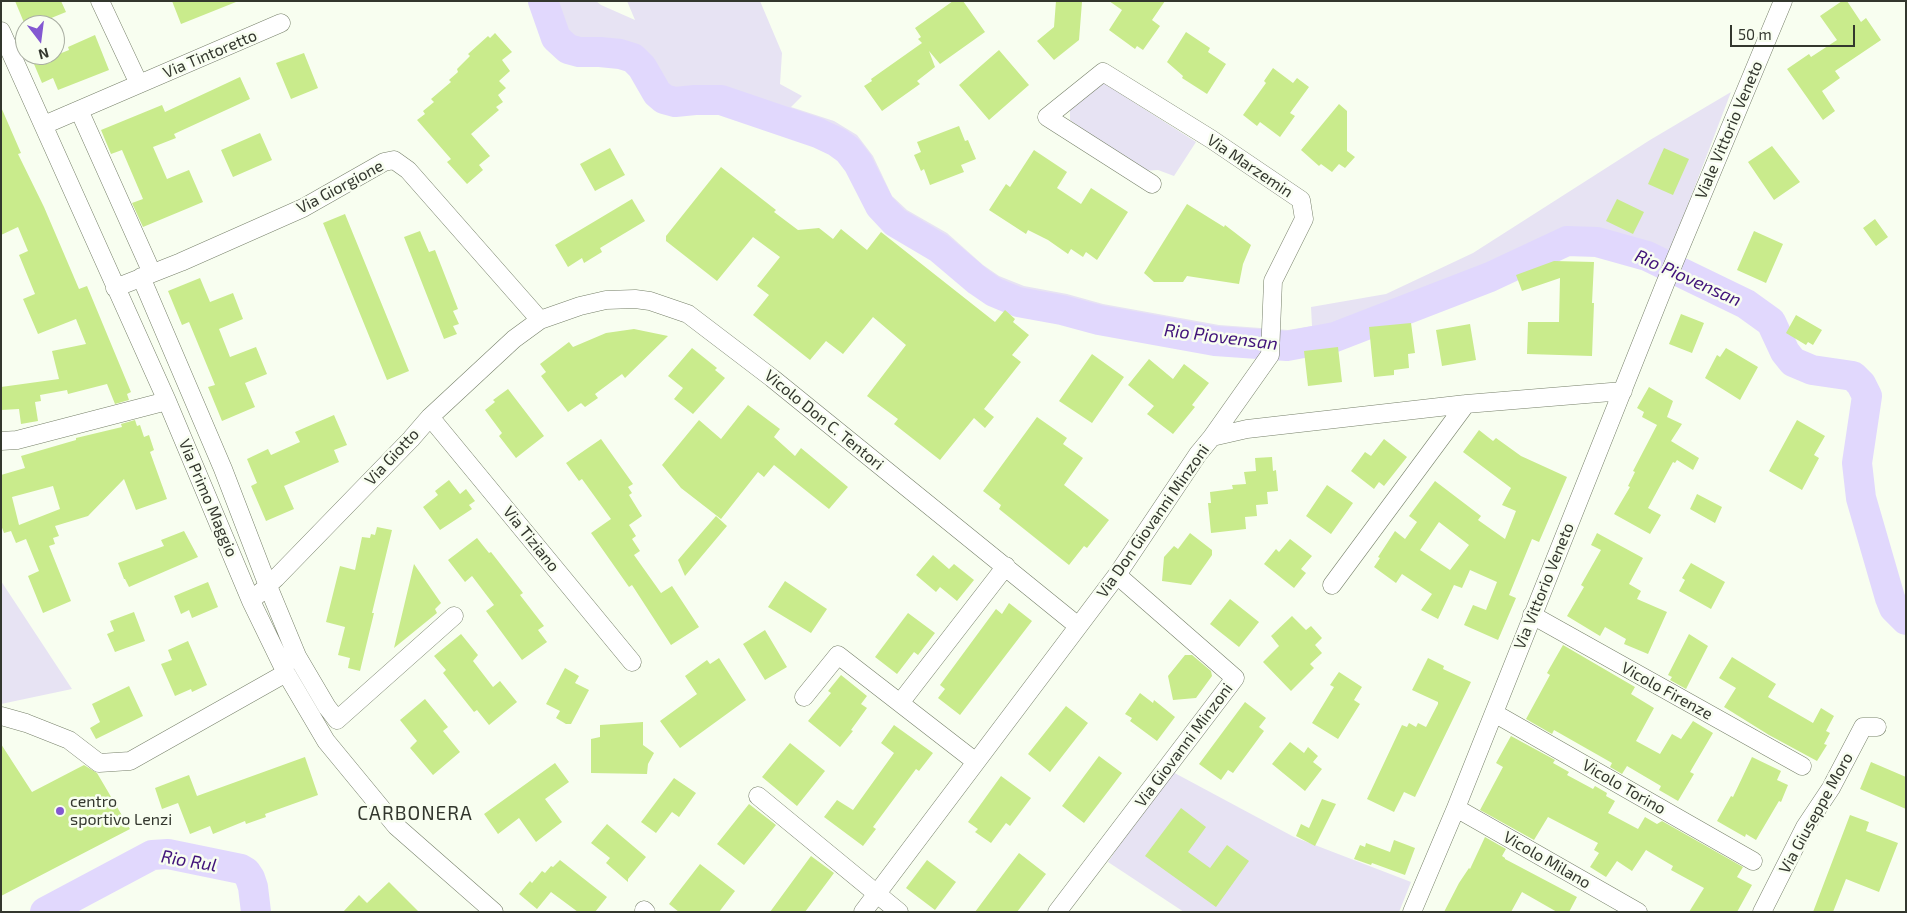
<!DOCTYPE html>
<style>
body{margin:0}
#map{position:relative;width:1907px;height:913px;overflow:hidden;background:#f8fef0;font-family:"Exo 2",sans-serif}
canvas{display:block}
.frame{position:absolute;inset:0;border:2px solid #33372e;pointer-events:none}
.north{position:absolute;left:15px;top:15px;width:50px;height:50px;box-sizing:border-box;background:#f8fef0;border:1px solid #a9aea2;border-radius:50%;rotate:165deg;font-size:14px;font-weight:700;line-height:20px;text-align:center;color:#33372e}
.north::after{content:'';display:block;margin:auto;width:18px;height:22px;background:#8358d1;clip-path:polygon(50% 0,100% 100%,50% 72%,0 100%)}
.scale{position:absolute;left:1730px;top:25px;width:125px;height:22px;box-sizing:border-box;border:2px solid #33372e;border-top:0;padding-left:6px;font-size:15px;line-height:18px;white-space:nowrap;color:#33372e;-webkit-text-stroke:4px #f8fef0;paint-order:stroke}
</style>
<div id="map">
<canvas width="1907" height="913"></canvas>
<div class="frame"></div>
<div class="north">N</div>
<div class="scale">50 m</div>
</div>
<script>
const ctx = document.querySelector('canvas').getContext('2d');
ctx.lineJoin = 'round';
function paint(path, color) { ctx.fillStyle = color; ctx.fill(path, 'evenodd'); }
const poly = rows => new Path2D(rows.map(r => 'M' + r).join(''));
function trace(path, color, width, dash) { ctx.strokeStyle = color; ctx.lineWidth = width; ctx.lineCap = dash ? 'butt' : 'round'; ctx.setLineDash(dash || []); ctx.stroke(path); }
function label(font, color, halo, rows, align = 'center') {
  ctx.font = font + ' "Exo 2",sans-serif'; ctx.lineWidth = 5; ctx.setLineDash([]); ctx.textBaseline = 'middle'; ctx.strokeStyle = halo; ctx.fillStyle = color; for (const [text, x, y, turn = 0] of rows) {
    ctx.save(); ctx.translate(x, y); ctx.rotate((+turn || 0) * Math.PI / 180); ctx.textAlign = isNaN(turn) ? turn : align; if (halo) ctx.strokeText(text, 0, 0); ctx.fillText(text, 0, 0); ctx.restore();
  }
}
const green = poly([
 [530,1,596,1,601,5,635,20,627,1,760,1,782,53,780,84,802,96,791,107,834,121,857,135,873,156,892,196,907,210,947,233,983,265,999,276,1024,286,1067,294,1103,304,1219,325,1288,330,1312,326,1311,307,1386,294,1473,253,1650,140,1731,92,1661,275,1633,263,1602,254,1589,252,1570,253,1496,287,1346,346,1322,353,1290,358,1216,353,1096,331,1061,321,1016,313,987,302,966,287,931,257,889,232,870,213,856,189,848,171,843,162,831,151,823,146,752,124,723,112,697,111,676,114,657,110,644,96,629,69,623,67,600,64,570,63,556,56,541,36],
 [1102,82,1196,142,1174,176,1158,170,1141,171,1070,120,1070,109],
 [1,581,72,689,1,704],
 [1169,770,1294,837,1411,882,1399,912,1184,912,1108,862]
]);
const river = poly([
 [543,1,556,38,568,49,579,52,600,52,620,54,633,58,642,67,657,93,664,99,675,102,695,100,721,100,818,133,837,142,848,150,858,163,880,206,895,222,939,248,978,281,994,292,1018,302,1062,310,1099,320,1215,341,1287,346,1335,337,1490,277,1567,241,1597,242,1647,256,1746,304,1771,322,1785,352,1793,362,1812,370,1853,376,1861,384,1867,396,1857,463,1861,498,1890,598,1894,608,1906,620],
 [45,912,152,855,168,854,241,869,246,872,250,878,253,887,256,912]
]);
const building = poly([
 [15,1,61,1,66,12,34,25,25,25],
 [172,1,236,1,236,2,181,24],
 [953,1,963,1,985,32,940,64,929,51,935,67,917,81,920,84,882,111,864,86,872,81,871,79,922,43,918,39,921,37,915,28],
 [1056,1,1082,2,1079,40,1054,60,1037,41,1054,27],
 [1109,1,1165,1,1152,20,1160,26,1143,50,1137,46,1135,49,1109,30,1122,10],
 [1842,1,1847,1,1861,22,1866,18,1881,40,1835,71,1840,78,1822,91,1835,111,1823,120,1787,69,1809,54,1811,57,1837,40,1820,16],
 [1186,32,1210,48,1208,52,1226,64,1207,94,1182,78,1183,76,1167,62],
 [495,33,512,52,502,60,510,71,499,81,506,88,498,95,503,102,496,107,499,110,471,134,490,156,479,165,483,170,467,184,447,162,451,159,417,120,425,114,423,111,434,102,431,99,451,82,449,80,458,72,457,69,470,56,468,54,488,36,490,38],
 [95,35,109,70,58,90,53,78,42,83,34,64,69,50,68,47],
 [999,50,1029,85,989,120,959,85],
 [304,53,318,88,291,99,276,63],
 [1273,68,1293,83,1297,78,1309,87,1290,113,1295,116,1280,137,1260,122,1257,126,1243,115,1266,83,1264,81],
 [240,77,250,99,174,134,176,138,153,147,167,179,189,170,203,202,143,227,132,203,143,199,122,150,111,154,101,130,162,105,165,112],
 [1339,104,1347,111,1347,151,1355,157,1345,168,1339,164,1332,172,1321,164,1319,166,1301,150],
 [1,107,21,153,18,154,44,207,79,289,87,286,131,392,127,394,129,400,115,404,107,384,68,394,67,390,40,395,41,401,35,402,38,421,21,424,19,409,1,410,1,387,59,379,52,351,86,344,76,319,38,334,23,299,35,294,19,255,28,251,18,227,1,235],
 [959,126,965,141,968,140,976,159,961,165,964,172,930,185,924,169,921,171,914,155,921,152,917,142],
 [260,133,272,160,233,177,221,150],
 [1772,146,1800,182,1774,200,1748,162],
 [610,148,625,175,595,191,580,164],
 [1664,148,1689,159,1673,195,1648,184],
 [1034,150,1067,172,1057,188,1081,204,1091,188,1128,212,1097,260,1086,252,1083,257,1071,249,1068,254,1048,240,1028,230,1026,234,989,210,1006,184,1010,187],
 [721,167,776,210,774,212,798,230,819,228,833,239,841,229,867,250,881,232,995,322,1005,310,1015,319,1013,322,1029,335,1012,355,1021,362,984,409,994,417,985,428,974,418,940,460,894,424,898,419,867,396,906,345,873,317,843,354,826,341,810,360,753,315,769,295,757,286,780,257,753,237,717,281,666,241,666,236],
 [632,199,645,221,600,248,602,252,584,263,582,258,568,267,555,245],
 [1617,199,1644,212,1633,234,1606,221],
 [1187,204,1224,227,1225,225,1251,245,1243,264,1239,284,1187,276,1183,282,1154,282,1144,273],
 [345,214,409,371,387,380,323,223],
 [1875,219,1888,237,1876,246,1863,228],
 [420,231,429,252,435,250,458,309,453,311,459,324,453,326,457,334,444,339,404,237],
 [1754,231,1783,244,1766,283,1737,270],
 [1554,261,1594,262,1592,303,1594,303,1592,356,1527,354,1528,322,1559,322,1560,278,1522,291,1516,275],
 [200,278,210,302,233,293,243,319,219,329,230,357,256,347,267,374,245,383,255,407,222,421,208,387,215,385,189,322,182,325,168,291],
 [1681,314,1704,323,1692,353,1669,344],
 [1796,315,1822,330,1813,345,1808,342,1806,345,1786,333],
 [1411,323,1415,353,1408,354,1409,368,1394,370,1394,375,1374,377,1369,327],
 [1470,324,1476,360,1442,366,1436,330],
 [634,329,668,336,625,378,622,374,595,394,598,398,585,407,581,403,568,412,541,376,546,372,540,364,569,342,573,347,606,333],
 [1338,347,1342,382,1308,386,1304,351],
 [692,348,717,368,715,370,725,378,693,414,674,399,683,388,668,376],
 [1726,348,1758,367,1740,400,1705,378,1717,355,1720,357],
 [1092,354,1124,377,1092,423,1059,401],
 [1149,359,1173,379,1184,364,1209,383,1192,405,1195,407,1173,434,1147,414,1154,406,1128,385],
 [1649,387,1673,401,1667,417,1682,424,1671,441,1699,458,1693,470,1677,460,1675,463,1673,462,1648,508,1661,515,1650,534,1614,514,1630,487,1628,486,1635,472,1633,471,1657,425,1642,417,1644,412,1637,408],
 [508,389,544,436,516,458,499,436,502,433,485,410,495,402,493,400],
 [748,405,780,429,774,437,795,456,801,448,848,487,829,509,774,465,764,477,758,472,721,519,681,488,662,465,699,420,721,439],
 [334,415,347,445,334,450,339,462,284,486,294,509,266,521,251,486,257,483,247,459,268,449,271,455,300,442,295,432],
 [1037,417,1067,438,1063,444,1083,458,1064,485,1109,520,1087,548,1084,546,1069,565,999,509,1001,505,983,491],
 [135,420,137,426,140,425,144,437,149,435,154,450,150,452,167,499,136,510,124,479,88,516,55,526,59,536,53,538,55,544,49,546,71,601,43,613,28,576,39,571,26,539,16,543,11,531,4,533,1,525,1,475,25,468,21,456,76,440,76,438,122,427,121,424],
 [53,486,60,509,19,525,12,497],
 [1797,420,1825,436,1814,455,1819,458,1802,490,1769,471],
 [1479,430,1493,441,1496,438,1521,456,1567,477,1539,542,1532,539,1509,595,1516,598,1498,640,1464,625,1473,605,1486,610,1497,582,1470,570,1462,588,1454,585,1438,619,1421,610,1432,594,1402,574,1396,583,1374,567,1380,558,1378,557,1395,531,1405,539,1417,522,1409,516,1435,481,1481,516,1478,520,1505,539,1516,511,1502,505,1511,488,1463,452],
 [1439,522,1469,545,1450,570,1420,550],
 [601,439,633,484,628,487,632,493,629,495,642,516,629,525,636,536,632,539,640,551,634,555,661,593,672,586,699,627,671,645,632,585,629,587,591,533,611,519,582,479,579,481,566,463],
 [1384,439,1407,457,1384,486,1379,482,1374,489,1351,471,1365,452,1371,456],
 [1272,457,1273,471,1276,470,1278,491,1267,492,1268,504,1256,505,1257,516,1245,517,1246,529,1211,533,1208,503,1211,503,1210,492,1233,489,1232,485,1246,484,1244,472,1256,471,1255,458],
 [449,480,460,494,466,489,475,501,469,505,472,509,440,530,423,507,438,495,435,491],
 [1327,485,1353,503,1331,534,1306,516],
 [1697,494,1722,507,1715,523,1690,509],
 [716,516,727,526,685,576,678,560],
 [377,527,392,530,372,613,374,613,360,671,348,668,350,658,338,655,345,627,326,622,340,566,355,570,362,537,370,538,371,534,375,535],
 [184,531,198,557,129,587,125,579,124,579,118,563,164,546,161,540],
 [1190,533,1212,550,1212,555,1191,585,1162,581,1164,557,1174,546,1178,549],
 [1597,533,1643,558,1629,584,1641,591,1637,599,1667,612,1648,654,1624,644,1626,639,1605,627,1600,636,1567,616,1584,587,1581,585,1601,550,1591,545],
 [477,538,489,553,491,552,523,593,520,595,544,626,538,630,547,642,522,660,486,611,494,605,472,576,465,582,448,560],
 [1290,539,1312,556,1301,569,1306,573,1294,588,1264,564,1276,549,1279,552],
 [933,555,949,569,954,564,974,580,957,601,940,587,936,592,916,575],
 [1691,563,1725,582,1711,609,1679,591,1685,580,1682,578],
 [414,564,441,603,435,609,437,613,394,648],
 [785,581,827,609,811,633,768,607],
 [208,582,218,607,192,618,189,610,181,614,174,596],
 [1230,599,1259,622,1239,647,1210,624],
 [1009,603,1032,621,960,715,938,698,945,689,940,685,996,609,1002,614],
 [134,612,145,641,115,652,107,634,114,631,110,621],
 [908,613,935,633,918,655,914,652,897,674,875,657],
 [1292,616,1306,630,1311,626,1322,638,1315,645,1322,653,1310,664,1314,668,1291,691,1263,662,1279,646,1271,636],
 [765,630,787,667,765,680,743,644],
 [461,634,478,655,473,661,493,687,500,681,517,702,489,725,477,710,474,712,443,673,446,670,434,656],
 [1689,634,1708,646,1686,689,1670,680,1672,677,1668,675],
 [188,641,207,685,192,692,191,689,175,696,161,664,172,660,168,650],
 [1563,645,1635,687,1631,694,1654,708,1636,741,1660,754,1672,734,1681,739,1693,721,1713,733,1690,772,1694,774,1678,801,1659,790,1661,786,1627,766,1622,774,1610,767,1612,763,1554,730,1552,734,1526,719,1550,675,1547,673],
 [1185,655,1192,655,1211,671,1212,676,1196,698,1173,700,1168,676],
 [1732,657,1776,684,1768,697,1813,723,1821,708,1834,716,1826,731,1830,733,1824,744,1827,745,1817,761,1769,735,1724,707,1736,688,1719,678],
 [719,658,746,700,680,748,660,721,697,694,685,676,707,660,710,664],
 [1428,658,1444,666,1443,669,1471,682,1415,797,1404,792,1394,812,1367,799,1402,725,1407,727,1409,723,1416,727,1418,723,1426,727,1438,704,1438,702,1412,690],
 [565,668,579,676,575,683,589,690,571,724,566,724,556,718,560,711,546,704],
 [1339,672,1362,687,1354,700,1360,704,1338,739,1312,723,1334,687,1330,685],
 [841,675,867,696,861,704,867,708,851,730,853,731,840,747,808,721,831,693,828,691],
 [129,686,143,716,96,739,90,728,100,722,92,704],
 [1140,693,1153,703,1154,700,1175,717,1157,741,1130,721,1132,718,1125,714],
 [425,699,448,727,443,731,460,752,433,775,410,748,417,741,400,720],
 [1245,702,1266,718,1259,727,1264,731,1233,773,1228,770,1221,780,1199,764],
 [1066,706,1088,723,1050,772,1028,754],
 [643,722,643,745,654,753,648,764,647,774,591,773,591,739,600,737,600,725],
 [894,725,933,753,919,771,916,769,873,827,876,829,863,846,824,817,837,800,853,810,894,753,881,743],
 [1511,736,1555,760,1553,763,1569,772,1567,775,1593,789,1595,786,1607,793,1606,796,1615,801,1608,813,1638,829,1645,817,1657,824,1662,821,1743,867,1737,877,1752,885,1737,912,1689,912,1704,888,1671,870,1673,866,1646,850,1632,871,1617,861,1606,877,1590,867,1599,853,1594,850,1598,843,1548,817,1534,840,1480,810,1503,767,1496,763],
 [1290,742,1304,753,1308,747,1318,756,1313,762,1322,769,1305,791,1272,764],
 [790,743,825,771,797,806,762,777],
 [1,744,32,792,84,765,97,773,130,829,1,896],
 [1099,756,1122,773,1084,823,1062,806],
 [305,757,318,795,265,814,266,817,246,824,245,821,213,834,210,826,190,834,178,803,162,809,155,788,189,775,197,796],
 [1752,757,1781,771,1777,780,1788,785,1781,802,1779,801,1756,840,1746,834,1745,837,1717,821,1731,796,1733,797],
 [1871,762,1906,777,1906,809,1860,789],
 [555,763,569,782,545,799,562,822,536,842,519,818,498,834,484,814],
 [1001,776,1031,798,1010,826,1006,823,991,843,975,832,978,829,968,822],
 [674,778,696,793,679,817,672,812,656,833,641,822],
 [1322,799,1336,804,1315,846,1296,836,1301,824,1309,828],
 [749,804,776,825,744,865,717,844],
 [1181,808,1206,827,1188,852,1210,868,1227,845,1249,861,1216,907,1145,856],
 [1850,815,1869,822,1866,831,1898,843,1879,892,1846,879,1833,912,1813,912],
 [607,824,646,857,628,879,628,882,606,863,610,858,591,843],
 [1485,837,1506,849,1502,856,1505,858,1505,859,1577,897,1569,912,1557,912,1522,892,1511,912,1444,912,1459,883,1469,868,1470,869],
 [1394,840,1415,848,1405,875,1372,863,1371,865,1354,859,1360,845,1365,847,1366,843,1390,852],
 [1019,853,1046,874,1017,912,975,912],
 [811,856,834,873,805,912,770,912],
 [560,860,607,897,595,912,578,912,551,892,537,909,519,894,530,881,532,883,542,871,545,873,551,866,553,867],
 [927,860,956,882,935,910,906,888],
 [700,864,735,891,719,912,679,912,669,904],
 [389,882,419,912,343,912,359,895,367,903]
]);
const minor = poly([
 [100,1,139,84],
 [1,31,167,401,251,601,286,673,326,741,396,826,494,912],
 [79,110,152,273],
 [44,125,281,23],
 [1152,184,1047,117,1103,72,1211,139,1301,200,1304,219,1273,281,1270,355,1212,437],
 [141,277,223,469,268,586,297,656,327,707,337,720,454,616],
 [115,288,181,262,303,208,384,162,394,160,408,170,540,320],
 [430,417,632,662],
 [1,441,17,440,167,401],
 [1332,585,1466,404],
 [251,601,276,578,411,439,430,417,514,339,540,320,580,306,606,300,635,299,650,301,688,314,772,378,1078,626],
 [1532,615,1802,766],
 [804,697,838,655,976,762],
 [900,703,1006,566],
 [1494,713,1753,861],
 [1,716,26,723,69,740,99,763,130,761,286,673],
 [758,796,899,912],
 [1456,808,1638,912],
 [644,910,646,912],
 [863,912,1117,575,1198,454,1212,437,1247,429,1466,404,1623,391],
 [1057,912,1235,678,1117,575],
 [1412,912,1456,808,1665,284,1783,1],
 [1762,912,1805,827,1831,788,1863,727,1877,727]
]);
const markers = [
 [60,811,5,"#8358d1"]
];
const streetNames = [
 ["Via Tintoretto",210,54,-23],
 ["Viale Vittorio Veneto",1729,130,-67],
 ["Via Marzemin",1250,166,34],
 ["Via Giorgione",340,187,-28],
 ["Vicolo Don C. Tentori",824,420,39],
 ["Via Giotto",392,457,-47],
 ["Via Primo Maggio",208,498,67],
 ["Via Don Giovanni Minzoni",1153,521,-55],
 ["Via Tiziano",531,539,51],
 ["Via Vittorio Veneto",1544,586,-68],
 ["Vicolo Firenze",1667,691,29],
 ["Via Giovanni Minzoni",1184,745,-53],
 ["Vicolo Torino",1624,787,30],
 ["Via Giuseppe Moro",1816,813,-61],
 ["Vicolo Milano",1547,860,30]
];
const poiNames = [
 ["centro",70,802],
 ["sportivo Lenzi",70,820]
];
const waterNames = [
 ["Rio Piovensan",1688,278,24],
 ["Rio Piovensan",1221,337,7],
 ["Rio Rul",189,861,10]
];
const quarterNames = [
 ["CARBONERA",415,814]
];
paint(green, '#e7e3f3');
trace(river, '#e1d8fd', 30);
paint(building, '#c9eb8c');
trace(minor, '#77806a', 19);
trace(minor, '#fff', 18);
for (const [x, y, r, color] of markers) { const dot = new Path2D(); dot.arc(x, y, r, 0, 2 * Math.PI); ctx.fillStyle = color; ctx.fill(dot); trace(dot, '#f8fef0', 2); }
label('16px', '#33372e', '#f8fef0', streetNames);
label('16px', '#33372e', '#f8fef0', poiNames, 'left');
label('italic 18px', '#41137a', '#f8fef0', waterNames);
ctx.letterSpacing = '1px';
label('19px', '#33372e', '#f8fef0', quarterNames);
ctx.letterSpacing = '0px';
</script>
